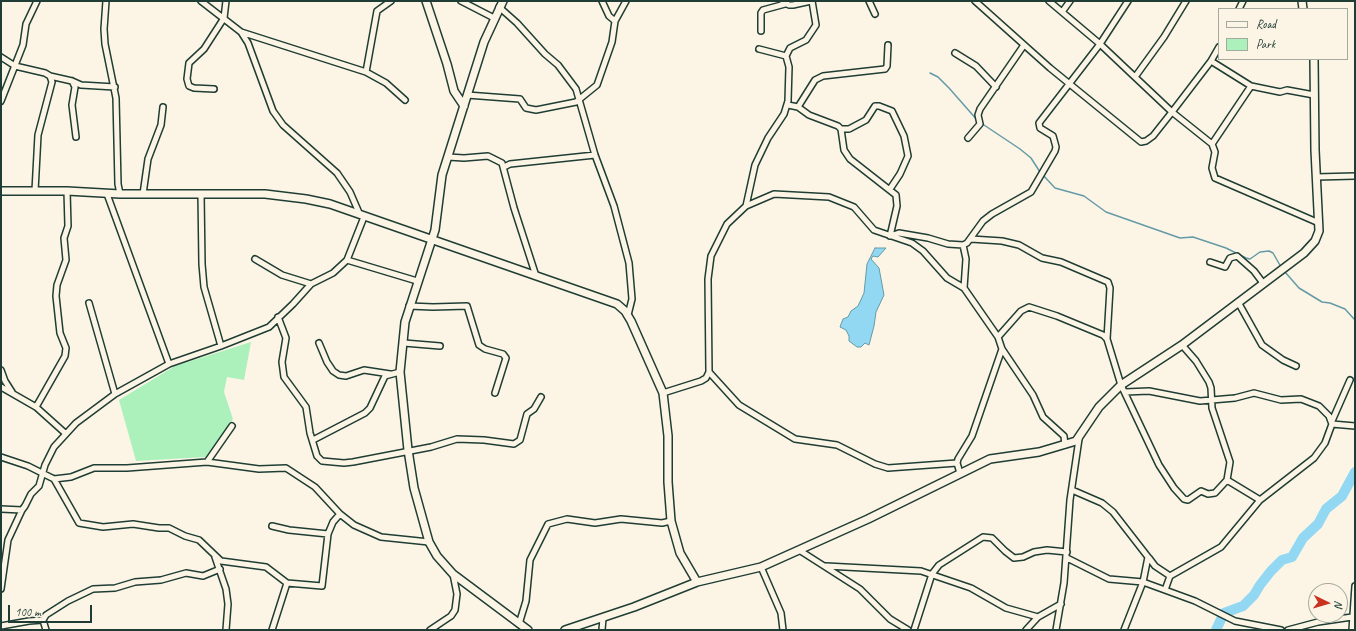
<!DOCTYPE html>
<style>
body{margin:0}
#map{position:relative;width:1356px;height:631px;overflow:hidden;background:#fcf5e5;font-family:Caveat,sans-serif}
canvas{display:block}
.frame{position:absolute;inset:0;border:2px solid #1f3d34;pointer-events:none}
.legend{position:absolute;left:1218px;top:8px;width:130px;height:52px;box-sizing:border-box;background:#fcf5e5;border:1px solid #a4ab9e;margin:0;padding:5px 7px;list-style:none;font-size:12px;color:#1f3d34}
.legend li{display:flex;align-items:center;gap:8px;height:20px}
.legend b{width:20px;border:1px solid #a4ab9e}
.north{position:absolute;left:1308px;top:583px;width:40px;height:40px;box-sizing:border-box;background:#fcf5e5;border:1px solid #a4ab9e;border-radius:50%;rotate:95deg;font-size:11px;font-weight:700;line-height:16px;text-align:center;color:#1f3d34}
.north::after{content:'';display:block;margin:auto;width:14px;height:18px;background:#c8321e;clip-path:polygon(50% 0,100% 100%,50% 72%,0 100%)}
.scale{position:absolute;left:8px;top:605px;width:84px;height:18px;box-sizing:border-box;border:2px solid #1f3d34;border-top:0;padding-left:5px;font-size:12px;line-height:14px;white-space:nowrap;color:#1f3d34;-webkit-text-stroke:3px #fcf5e5;paint-order:stroke}
</style>
<div id="map">
<canvas width="1356" height="631"></canvas>
<div class="frame"></div>
<ul class="legend">
<li><b style="height:5px;background:#fcf5e5"></b>Road</li>
<li><b style="height:11px;background:#acf1bc"></b>Park</li>
</ul>
<div class="north">N</div>
<div class="scale">100 m</div>
</div>
<script>
const ctx = document.querySelector('canvas').getContext('2d');
ctx.lineJoin = 'round';
function paint(path, color) { ctx.fillStyle = color; ctx.fill(path, 'evenodd'); }
const poly = rows => new Path2D(rows.map(r => 'M' + r).join(''));
function trace(path, color, width, dash) { ctx.strokeStyle = color; ctx.lineWidth = width; ctx.lineCap = dash ? 'butt' : 'round'; ctx.setLineDash(dash || []); ctx.stroke(path); }
const green = poly([
 [251,342,244,380,227,377,224,392,233,419,206,457,136,461,119,400,175,366]
]);
const water = poly([
 [875,248,886,248,878,257,873,256,871,259,879,268,884,295,876,312,874,326,869,345,865,343,861,347,857,347,849,341,849,336,846,330,840,327,843,319,848,317,851,311,858,306,864,293,867,264,875,248]
]);
const stream = poly([
 [930,73,938,77,949,88,978,121],
 [981,123,1020,149,1031,158,1040,172],
 [1042,174,1055,188,1084,196,1106,212,1180,238,1193,237,1226,248,1246,258,1250,259,1260,252,1269,251,1273,253,1281,267],
 [1285,272,1299,288,1322,302,1330,303,1345,309,1355,320]
]);
const river = poly([
 [1216,630,1224,613,1243,606,1254,595,1260,585,1271,571,1282,560,1292,557,1303,538,1318,524,1326,509,1342,496,1355,472]
]);
const street = poly([
 [106,1,104,29,105,44,116,98,118,184,120,194],
 [201,1,241,32,248,43,273,111,283,125,337,173,350,192,360,215],
 [461,1,494,18],
 [602,1,609,16,615,21],
 [869,1,875,14],
 [975,1,1050,68,1141,142,1146,141,1153,136,1172,112,1211,61,1219,47],
 [1049,1,1100,44,1172,112,1212,144,1215,152,1212,168,1215,178,1319,223],
 [783,2,789,5,793,5,811,1],
 [499,7,517,23,545,54,558,65,576,89,595,155,614,206,629,263,632,299,628,315],
 [1239,9,1243,1],
 [1062,12,1070,1],
 [761,31,761,13,763,10,785,4],
 [241,32,366,72,386,83,405,100],
 [955,53,976,66,996,87],
 [786,56,790,48,806,40,816,25,812,1],
 [1,57,15,66,45,73,50,76,52,82,38,135,35,191],
 [1211,61,1251,86,1280,92,1287,90,1314,95],
 [366,72,377,11,391,1],
 [50,76,72,81,81,85,115,87],
 [1135,77,1164,37,1186,1],
 [72,81,75,87,72,105,76,137],
 [214,89,194,88,189,86,187,79,189,63,204,49,224,18,226,1],
 [467,95,520,99,526,108,536,110,576,102,597,85,612,42,615,21,626,1],
 [1,101,23,45,26,24,37,1],
 [788,105,798,107,809,115,838,126,841,129,844,150,850,159,896,195,897,206,890,236],
 [798,107,815,80,823,76,885,69,887,66,888,45],
 [841,129,849,129,866,120,875,106,879,106,892,111,904,136,908,156,900,174,890,189],
 [968,138,980,124,978,115,980,109,1024,45],
 [1212,144,1251,86],
 [448,157,464,158,488,156,502,163,514,208,536,276],
 [504,167,510,164,595,155],
 [1316,177,1355,176],
 [107,194,169,364],
 [143,194,148,159,161,125,163,107],
 [201,194,202,264,204,287,221,346],
 [746,206,755,165,768,138,784,114,788,101,789,67,786,56,759,49],
 [890,236,899,233,928,238,948,244,963,245,967,243,983,221,992,214,1031,192,1055,151,1056,147,1053,136,1040,128,1039,123,1100,44,1128,1],
 [971,239,1002,241,1019,245,1042,258,1061,262,1108,282,1110,288,1107,339],
 [963,245,966,259,964,288],
 [255,259,282,275,311,284],
 [347,260,417,281],
 [1210,262,1225,267,1230,258,1237,256,1254,271,1263,283],
 [1238,302,1262,345,1283,360,1296,366],
 [89,303,115,394],
 [409,306,433,307,467,306,479,345,485,349,503,354,506,358,495,393],
 [278,317,286,338,282,362,284,377,306,407,310,433,317,456,322,461,344,463,353,462,431,447,457,439,484,440,514,444,520,440,527,414,534,409,541,397],
 [998,337,1021,311,1029,307,1057,316,1103,335,1107,339,1121,385,1159,465,1174,488,1184,499,1188,500,1201,491,1208,494,1215,493,1227,480,1230,462,1212,408,1211,388,1209,382,1196,361,1182,345],
 [319,343,327,362,333,371,339,375,346,376,364,370,390,374],
 [404,343,440,346],
 [1,370,5,381,12,392],
 [709,372,739,405,795,439,837,445,875,464,888,468,957,463],
 [1,387,36,407,65,433],
 [1125,392,1149,391,1200,401,1235,398,1254,393,1281,400,1301,399,1319,406,1329,416,1332,424,1325,443,1314,458,1260,500,1221,547,1170,576,1165,590],
 [663,393,701,381,706,378,709,372,708,279,711,256,727,224,746,206,774,194,829,197,854,207,874,230,912,243,923,251,947,278,964,288,998,337,1002,349,1033,395,1043,417,1064,436,1065,445],
 [36,407,65,356,66,348,60,333,56,296,57,285,66,260,64,238,68,226,67,191],
 [1332,421,1350,380],
 [1332,424,1355,426],
 [313,440,365,413,370,408,385,376,400,372],
 [1,457,28,466,54,479,71,477,94,468,127,468,207,462,259,469,286,468,315,487,340,514,354,525,381,537,429,542],
 [207,462,232,426],
 [960,473,957,463,958,459,972,436,1002,349],
 [54,479,79,523,103,527,133,524,159,528,169,528,185,536,199,540,221,561,266,567,287,583,322,586,328,534,333,522,340,514],
 [1227,480,1260,500],
 [1072,490,1102,503,1113,512,1148,557,1143,582,1124,630],
 [1,509,22,510,25,506,31,494,39,486,45,465,54,447,76,423,115,394,169,364,221,346,269,327,293,304,311,284,333,273,347,260,364,217],
 [272,526,289,530,328,534],
 [799,550,860,589,890,619,908,630],
 [215,557,226,589,228,604,226,630],
 [1067,558,1109,579,1143,582,1195,601,1235,621,1281,630],
 [1149,558,1155,566,1170,576],
 [826,566,921,571,971,588,1006,608,1038,617],
 [761,567,781,613,783,630],
 [1,589,8,540,22,510],
 [519,624,526,601,530,560,548,524,567,519,595,523,621,519,662,523,671,521],
 [1,626,29,621,43,620],
 [46,630,43,620,46,615,68,601,93,589,115,588,135,582,161,580,186,573,203,576,220,569],
 [272,630,287,583],
 [430,630,451,616,455,610,457,594,453,574],
 [602,630,603,618],
 [914,630,932,574,939,565,983,537,992,538,1005,551,1014,558,1023,557,1034,552,1047,550,1067,552],
 [1026,630,1038,617,1061,604],
 [1056,630,1064,583,1070,500,1079,439],
 [1288,630,1318,622,1352,617],
 [1352,630,1355,586]
]);
const secondary = poly([
 [426,1,447,64,454,91,464,106],
 [503,1,484,42,442,175,435,230,405,322,400,372,408,450,414,488,429,542,437,556,453,574,528,630],
 [1302,1,1303,9],
 [1,191,67,191,120,194,265,194,306,199,330,204,617,304,625,311,631,321,663,393,668,436,668,482,671,521,680,553,697,582],
 [565,630,634,607,697,582,761,567,868,519,990,459,1039,452,1076,441,1099,407,1121,385,1182,345,1304,253,1315,241,1319,231,1315,150,1314,59]
]);
paint(green, '#acf1bc');
paint(water, '#92d8f3');
trace(water, '#649aa7', 1);
trace(stream, '#649aa7', 1.5);
trace(river, '#92d8f3', 10);
trace(street, '#1f3d34', 8);
trace(secondary, '#1f3d34', 10);
trace(street, '#fcf5e5', 5);
trace(secondary, '#fcf5e5', 7);
</script>
